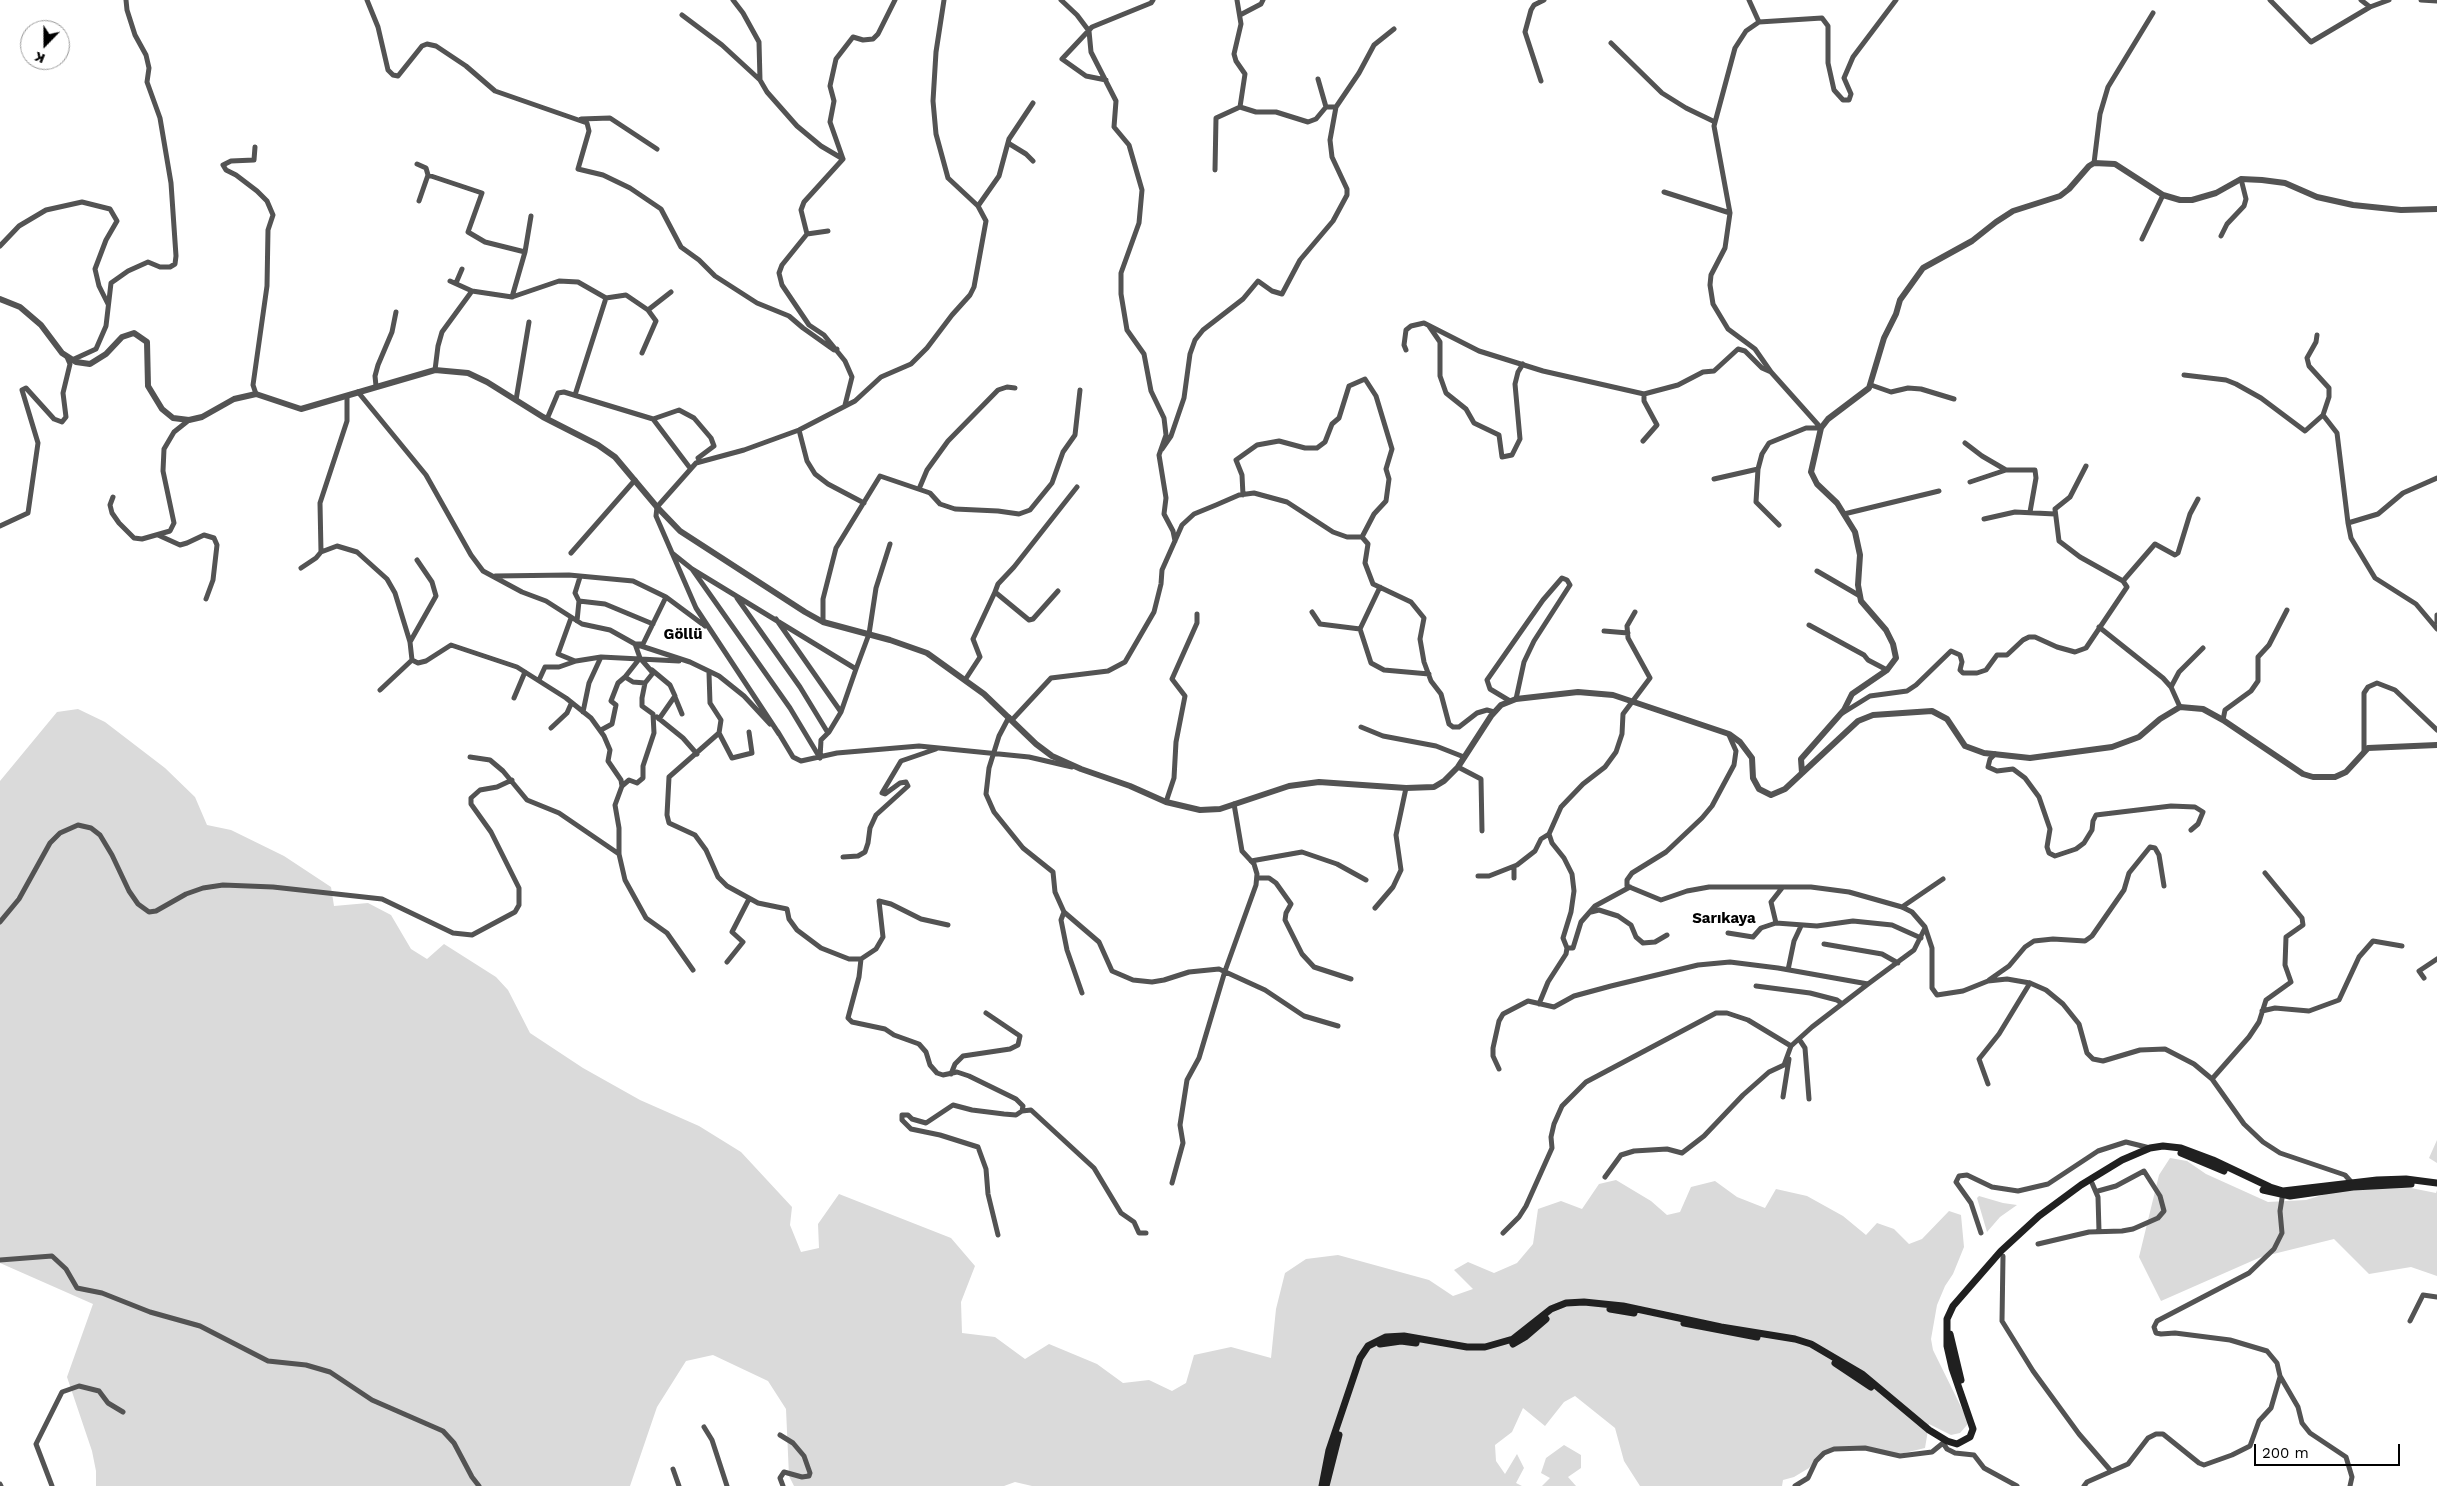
<!DOCTYPE html>
<meta charset="utf-8">
<style>
body{margin:0}
#map{position:relative;width:2437px;height:1486px;overflow:hidden;background:#fff;font-family:"Work Sans",sans-serif}
canvas{display:block}
.north{position:absolute;left:20px;top:20px;width:50px;height:50px;box-sizing:border-box;background:#fff;border:1px solid #999;border-radius:50%;rotate:202deg;font-size:14px;font-weight:700;line-height:20px;text-align:center;color:#000}
.north::after{content:'';display:block;margin:auto;width:18px;height:22px;background:#000;clip-path:polygon(50% 0,100% 100%,50% 72%,0 100%)}
.scale{position:absolute;left:2254px;top:1444px;width:146px;height:22px;box-sizing:border-box;border:2px solid #000;border-top:0;padding-left:6px;font-size:15px;line-height:18px;white-space:nowrap;color:#000;-webkit-text-stroke:4px #fff;paint-order:stroke}
</style>
<div id="map">
<canvas width="2437" height="1486"></canvas>
<div class="north">K</div>
<div class="scale">200 m</div>
</div>
<script>
const ctx = document.querySelector('canvas').getContext('2d');
ctx.lineJoin = 'round';
function paint(path, color) { ctx.fillStyle = color; ctx.fill(path, 'evenodd'); }
const poly = rows => new Path2D(rows.map(r => 'M' + r).join(''));
function trace(path, color, width, dash) { ctx.strokeStyle = color; ctx.lineWidth = width; ctx.lineCap = dash ? 'butt' : 'round'; ctx.setLineDash(dash || []); ctx.stroke(path); }
function label(font, color, halo, rows, align = 'center') {
  ctx.font = font + ' "Work Sans",sans-serif'; ctx.lineWidth = 4.5; ctx.setLineDash([]); ctx.textBaseline = 'middle'; ctx.strokeStyle = halo; ctx.fillStyle = color; for (const [text, x, y, turn = 0] of rows) {
    ctx.save(); ctx.translate(x, y); ctx.rotate((+turn || 0) * Math.PI / 180); ctx.textAlign = isNaN(turn) ? turn : align; if (halo) ctx.strokeText(text, 0, 0); ctx.fillText(text, 0, 0); ctx.restore();
  }
}
const green = poly([
 [78,709,105,722,165,768,195,797,207,825,231,830,284,856,331,887,334,906,368,903,391,915,411,949,427,959,444,944,496,977,508,990,530,1033,583,1068,640,1100,699,1126,741,1152,792,1207,790,1225,801,1252,819,1248,818,1224,839,1194,951,1238,975,1266,961,1302,962,1333,995,1337,1025,1359,1049,1344,1097,1364,1123,1383,1149,1380,1172,1391,1186,1383,1194,1355,1231,1347,1271,1358,1276,1309,1285,1273,1306,1259,1338,1255,1429,1280,1453,1296,1473,1289,1454,1270,1468,1262,1494,1273,1517,1263,1533,1244,1538,1209,1561,1201,1582,1209,1599,1184,1616,1180,1651,1201,1667,1215,1680,1212,1691,1187,1715,1181,1737,1197,1765,1208,1776,1189,1807,1196,1843,1216,1866,1235,1877,1223,1894,1229,1909,1244,1922,1239,1949,1211,1961,1215,1964,1247,1953,1274,1945,1286,1937,1305,1931,1339,1933,1350,1968,1421,1967,1425,1960,1433,1951,1435,1929,1424,1925,1448,1900,1454,1861,1446,1826,1450,1809,1468,1794,1477,1783,1480,1782,1486,1640,1486,1624,1461,1615,1428,1575,1396,1564,1402,1545,1426,1523,1408,1512,1432,1495,1445,1496,1461,1505,1474,1517,1454,1524,1468,1516,1483,1522,1486,1032,1486,1015,1482,1004,1486,794,1486,789,1476,786,1409,768,1381,713,1355,686,1361,657,1407,630,1486,96,1486,96,1471,92,1451,67,1377,93,1304,0,1263,0,781,57,712],
 [2437,1140,2437,1163,2429,1158],
 [2170,1158,2187,1161,2206,1174,2268,1202,2306,1200,2332,1192,2364,1189,2411,1188,2436,1193,2437,1190,2437,1276,2411,1267,2369,1274,2334,1239,2261,1257,2161,1301,2139,1257,2159,1175],
 [1979,1196,2003,1203,2017,1205,2000,1217,1987,1232,1977,1198],
 [1564,1445,1581,1455,1581,1468,1568,1477,1576,1486,1542,1486,1550,1478,1541,1473,1546,1458]
]);
const minor = poly([
 [367,0,378,27,388,70,393,75,398,76,422,46,427,44,436,46,466,66,495,91,587,123,589,131,578,169,603,175,630,188,661,209,681,247,699,260,715,276,757,303,789,316,803,328,834,350,837,349],
 [733,0,743,13,759,42,760,80,767,92,797,126,821,146,843,159,804,202,801,210,807,234,782,265,779,273,782,285,809,325,824,335,845,361,852,377,845,405],
 [1061,0,1077,15,1089,31,1091,52,1116,101,1114,127,1129,145,1142,190,1139,223,1121,273,1121,294,1127,330,1144,354,1151,391,1164,418,1166,435,1159,455,1166,498,1164,514,1173,531,1175,541],
 [1237,0,1241,24,1234,54,1236,61,1245,74,1240,107],
 [1749,0,1759,22],
 [2270,0,2311,42,2370,7,2389,0],
 [2361,0,2370,7],
 [2421,0,2437,1],
 [682,15,722,45,760,80],
 [1240,15,1261,4,1263,0],
 [1611,43,1662,93,1686,108,1715,122],
 [1318,79,1326,107],
 [1106,80,1086,76,1062,59,1092,27,1151,3,1153,0],
 [1541,81,1525,32,1531,10,1534,5,1544,0],
 [581,119,610,118,657,149],
 [1008,143,1026,154,1033,161],
 [255,147,254,160,231,161,223,165,226,170,236,175,257,191,267,201,273,215,268,230,267,286,253,385,256,394],
 [843,159,830,122,834,101,830,86,836,59,853,37,863,40,873,39,878,34,895,0],
 [2094,163,2100,114,2108,87,2153,13],
 [417,164,426,168,428,175],
 [1215,170,1216,118,1240,107,1256,112,1276,112,1308,122,1316,119,1326,107,1336,107],
 [1664,192,1730,213],
 [419,201,428,175,482,193,468,232,485,242,525,252],
 [978,206,999,176,1009,139,1033,103],
 [807,234,828,231],
 [2221,236,2227,224,2244,206,2246,199,2241,179],
 [2142,239,2163,195],
 [0,246,19,226,46,210,82,202,110,209,117,221,106,240,95,269,99,286,108,304],
 [450,281,472,291,512,297,559,281,578,282,606,298],
 [456,283,462,269],
 [512,297,525,252,531,216],
 [1429,326,1440,342,1440,376,1446,393,1466,409,1474,423,1499,435,1502,457,1512,455,1520,439,1515,384,1518,372,1523,364],
 [2317,335,2316,342,2307,358,2309,366,2329,388,2329,397,2323,415],
 [1406,350,1404,345,1406,330,1411,326,1424,323,1479,351,1543,371,1644,394,1678,385,1703,372,1714,371,1738,349,1745,351,1762,368,1771,372],
 [642,353,656,321,648,310],
 [72,360,96,349,106,326,111,283,128,271,148,262,160,267,170,267,175,264,176,256,171,183,160,118,147,82,149,68,146,55,135,35,127,10,126,0],
 [435,370,438,346,442,332,472,291],
 [2184,375,2226,380,2236,384,2261,398,2305,431,2323,415,2337,433,2348,523],
 [1871,385,1891,392,1908,388,1921,389,1954,399],
 [376,386,375,376,378,365,392,332,396,312],
 [358,392,426,475,471,555,483,571,522,592,546,601,582,624,610,630,635,644,690,662,719,676,744,696,770,724],
 [575,395,606,298,626,295,648,310,671,292],
 [516,400,529,322],
 [547,419,558,393,564,392,653,419,690,468],
 [653,419,679,410,694,418,711,438,714,446,698,458,700,462],
 [1821,428,1771,372,1755,349,1728,329,1713,304,1710,285,1711,275,1725,248,1730,213,1714,126,1735,48,1746,31,1759,22,1822,18,1828,26,1828,63,1834,90,1843,100,1849,100,1851,94,1844,78,1853,57,1896,0],
 [799,430,807,461,815,474,828,484,864,503],
 [1643,441,1657,425,1644,401,1644,394],
 [1965,443,1982,456,2006,470],
 [1162,449,1171,436,1184,398,1190,354,1195,340,1203,330,1243,299,1258,281,1272,291,1282,294,1300,260,1333,221,1347,195,1347,189,1332,157,1330,140,1336,107,1359,73,1374,45,1394,29],
 [2437,478,2403,493,2378,514,2348,523,2351,538,2375,578,2416,604,2437,629],
 [1714,479,1758,469],
 [1970,482,2006,470,2035,470,2036,478,2030,512],
 [919,489,927,470,948,441,998,390,1007,387,1015,388],
 [1243,495,1242,475,1236,460,1257,445,1279,441,1305,448,1317,448,1325,442,1332,424,1339,418,1349,386,1365,379,1376,396,1392,449,1386,469,1389,479,1386,501,1374,514,1362,537],
 [113,497,110,505,112,513,119,523,134,538,142,539,170,531,174,523,163,471,164,449,174,432,189,420],
 [1844,514,1939,491],
 [1984,519,2015,512,2055,514],
 [1779,525,1756,502,1758,469,1762,454,1769,443,1806,428,1821,428],
 [0,526,28,513,38,443,22,390,26,388,54,419,62,422,66,417,63,393,70,364,67,357],
 [158,535,180,545,187,543,204,535,214,538,217,545,213,580,206,599],
 [321,552,320,503,347,421,347,396],
 [571,553,635,480],
 [672,553,692,569,790,708,820,758],
 [301,568,316,558,321,552,337,546,357,552,387,579,395,593,410,642,412,660],
 [692,569,856,669,869,634,876,588,890,544],
 [1817,571,1860,596],
 [495,576,569,575,633,581,666,597,705,626],
 [2123,581,2155,544,2175,555,2178,553,2190,514,2198,499],
 [1380,587,1360,629,1371,663,1384,670,1429,674],
 [995,592,998,584,1014,567,1077,487],
 [737,598,800,687,828,733],
 [579,601,605,604,653,624],
 [1312,612,1320,624,1360,629],
 [2437,615,2437,622],
 [571,618,558,654,575,661],
 [776,619,841,712,856,669],
 [577,621,579,601,575,593,580,577],
 [823,622,823,599,836,548,880,476,930,493,940,504,955,509,998,511,1019,514,1030,510,1052,483,1063,452,1075,435,1080,390],
 [1809,625,1864,655,1868,660,1887,670],
 [2099,627,2163,678,2171,687,2180,707],
 [1604,631,1628,633],
 [410,642,436,596,432,582,417,560],
 [652,670,670,685,675,696,659,719],
 [709,673,710,703,721,720,719,733,669,777,667,815,669,823,695,835,706,850,718,877,727,886,758,903,787,909,789,919,797,930,821,948,849,959,861,959,859,977,848,1018,852,1022,885,1029,894,1035,919,1044,926,1052,930,1065,937,1073,943,1075,957,1072,969,1076,1016,1099,1023,1106,1022,1111],
 [625,677,640,658],
 [539,680,545,667,559,667,576,661,601,657,679,661],
 [965,680,980,657,973,639,995,592,1029,620,1033,619,1058,591],
 [2171,687,2179,672,2203,648],
 [380,690,412,660,418,663,426,661,451,645,517,667,566,698,591,718,604,736,610,750,608,761,621,780,622,786,615,805,619,828,619,854,625,880,646,918,667,933,693,970],
 [675,697,682,714],
 [514,698,525,672],
 [1510,701,1490,689,1487,680,1543,600,1562,578,1567,580,1570,585,1534,641,1524,662,1516,699],
 [583,712,589,683,601,657],
 [1841,714,1870,696,1907,691,1916,685,1951,651,1960,655,1962,662,1960,670,1963,673,1977,673,1986,670,1997,655,2007,655,2023,640,2029,637,2035,637,2057,647,2075,652,2086,648,2127,587,2123,581,2080,557,2059,541,2055,509,2070,497,2086,466],
 [657,717,683,738,697,754],
 [1009,717,999,736,989,768,986,794,994,812,1023,848,1053,872,1055,892,1064,912,1099,942,1112,971,1133,980,1152,982,1164,980,1189,972,1219,969,1265,990,1304,1016,1338,1026],
 [1012,720,1051,678,1108,671,1125,662,1154,612,1161,584,1162,570,1182,525,1194,514,1216,505,1239,495,1254,493,1287,502,1333,532,1347,537,1362,537,1368,544,1365,563,1373,584,1411,602,1424,618,1420,639,1424,662,1431,681,1441,694,1449,724,1453,727,1459,727,1477,713,1487,710,1494,712],
 [2223,720,2225,710,2251,691,2258,681,2258,657,2269,645,2287,610],
 [1361,727,1383,736,1436,746,1464,757],
 [551,728,567,713,571,704],
 [601,730,612,724,616,705,611,701,618,683,625,677,633,682,645,683],
 [778,732,793,757,801,761,837,753,919,746,1029,757,1072,767],
 [719,733,732,758,752,753,749,732],
 [779,734,696,608,656,516,657,507,696,463,744,450,799,430,855,401,881,377,911,364,927,348,952,315,970,295,974,287,986,221,978,206,948,178,936,134,933,101,936,52,944,0],
 [1729,735,1736,751,1734,765,1712,806,1702,818,1666,852,1632,873,1627,880,1627,886,1661,900,1687,891,1709,887,1811,887,1849,892,1902,907,1912,912,1925,927,1932,948,1932,988,1937,995,1963,991,1988,981,2007,979,2030,983,2046,990,2063,1004,2079,1024,2087,1053,2093,1059,2103,1061,2140,1050,2165,1049,2194,1064,2212,1079,2244,1124,2263,1142,2280,1153,2345,1175,2353,1184],
 [2364,750,2364,693,2368,687,2377,683,2395,690,2437,730],
 [1995,754,1990,759,1988,767,1997,771,2013,769,2025,778,2039,797,2050,829,2047,847,2049,853,2055,856,2076,849,2084,843,2092,830,2093,821,2096,815,2171,806,2195,807,2203,812,2198,824,2191,830],
 [470,757,490,760,503,771,527,800,559,813,619,854],
 [820,758,821,740,829,732,841,712],
 [1458,767,1481,779,1482,831],
 [622,786,629,780,637,783,643,778,643,766,654,733,653,714,642,706,642,698,645,683,653,673,640,658,635,644,643,644,666,597],
 [1166,802,1174,778,1176,742,1185,696,1172,679,1197,623,1197,614],
 [843,857,858,856,865,852,868,843,870,828,876,815,908,786,906,782,900,783,885,794,882,793,901,761,936,749],
 [1251,861,1302,852,1337,864,1366,880],
 [1514,867,1514,878],
 [1478,876,1489,876,1517,865,1535,851,1541,839,1549,834],
 [1257,878,1269,878,1276,883,1291,904,1286,913,1285,920,1302,954,1314,967,1351,979],
 [1630,887,1595,906,1581,922,1573,948,1567,948,1563,938,1571,912,1574,891,1572,874,1564,858,1552,843,1549,834,1561,807,1583,784,1605,767,1616,752,1622,734,1623,714,1650,678,1628,638,1627,626,1635,612],
 [1902,907,1943,879],
 [1375,908,1393,887,1401,870,1396,835,1406,788],
 [1064,912,1061,920,1067,950,1082,993],
 [1591,912,1599,910,1618,916,1631,925,1636,937,1643,943,1655,942,1667,935],
 [0,922,19,899,50,843,60,833,78,825,91,828,100,835,112,855,129,891,138,904,149,912,156,911,186,894,203,888,223,885,273,887,382,899,453,933,472,935,515,912,519,905,519,888,491,832,471,804,471,798,480,790,497,787,512,780],
 [1776,923,1771,902,1782,888],
 [1728,933,1753,937,1761,928,1776,923,1817,926,1853,921,1892,925,1921,938],
 [1824,944,1882,954,1898,963],
 [861,959,876,949,883,937,879,901,891,904,921,919,948,925],
 [727,962,743,942,732,932,749,899],
 [1788,970,1794,941,1801,926],
 [2424,978,2419,971,2437,959],
 [1989,980,2009,966,2025,947,2034,941,2053,939,2085,941,2092,936,2124,890,2129,873,2150,847,2155,848,2159,855,2164,886],
 [1756,986,1810,993,1837,1000,1841,1003],
 [1539,1004,1548,982,1566,954,1567,948],
 [2262,1011,2275,1008,2309,1011,2339,1000,2359,957,2373,941,2402,946],
 [1799,1039,1805,1048,1809,1099],
 [1499,1069,1493,1056,1493,1048,1499,1021,1503,1014,1528,1001,1554,1007,1574,996,1611,986,1698,965,1730,962,1778,968,1868,984,1914,950,1925,928],
 [951,1074,955,1064,963,1056,1010,1049,1018,1045,1020,1036,986,1013],
 [2212,1079,2249,1037,2259,1022,2266,1000,2291,982,2285,965,2286,937,2303,925,2302,918,2265,873],
 [1988,1084,1979,1059,1999,1034,2030,983],
 [1783,1097,1789,1059],
 [1605,1177,1621,1155,1634,1151,1667,1149,1682,1153,1704,1136,1743,1095,1769,1072,1784,1065,1791,1046],
 [1172,1183,1183,1143,1180,1125,1187,1080,1199,1058,1225,971,1256,885,1257,874,1254,864,1242,851,1234,804],
 [2092,1183,2098,1197,2099,1231],
 [2283,1192,2280,1211,2282,1233,2274,1249,2249,1273,2157,1321,2154,1327,2156,1333,2161,1334,2175,1333,2230,1340,2267,1351,2277,1363,2280,1376,2298,1407,2302,1423,2310,1433,2346,1457,2352,1477,2350,1486],
 [1503,1233,1519,1217,1526,1206,1552,1148,1551,1137,1554,1124,1562,1106,1586,1082,1716,1013,1727,1013,1748,1020,1791,1046,1812,1027,1868,984],
 [1981,1233,1971,1203,1956,1182,1959,1176,1967,1175,1992,1187,2018,1191,2048,1184,2098,1151,2126,1142,2150,1148],
 [998,1235,988,1194,986,1169,978,1147,940,1135,911,1129,902,1120,902,1115,908,1115,912,1119,926,1123,953,1105,972,1110,1004,1114,1016,1115,1022,1111,1031,1110,1094,1168,1121,1213,1134,1222,1139,1233,1146,1233],
 [2038,1244,2089,1232,2122,1231,2133,1229,2158,1218,2164,1211,2160,1196,2144,1171,2116,1186,2098,1191],
 [2003,1256,2002,1321,2033,1371,2079,1434,2111,1471],
 [0,1260,52,1256,66,1269,77,1288,102,1293,150,1312,200,1326,268,1361,306,1365,330,1372,372,1400,443,1431,454,1443,472,1477,479,1486],
 [2410,1321,2423,1295,2437,1297],
 [704,1427,712,1440,727,1486],
 [780,1435,793,1443,804,1456,810,1473,809,1476,802,1477,784,1472,780,1478,783,1486],
 [673,1469,679,1486],
 [0,1484,1,1486],
 [52,1486,36,1444,62,1392,79,1386,99,1391,108,1403,123,1412],
 [1795,1486,1808,1478,1816,1461,1824,1453,1834,1449,1865,1448,1900,1456,1932,1452,1943,1443,1947,1449,1955,1453,1974,1455,1984,1468,2017,1486],
 [2084,1486,2087,1482,2128,1464,2148,1438,2156,1434,2163,1434,2199,1463,2204,1465,2232,1455,2250,1446,2259,1421,2271,1408,2280,1377]
]);
const tertiary = poly([
 [0,299,20,307,41,325,62,353,76,362,90,364,106,354,122,337,134,333,147,342,148,386,162,409,173,418,189,420,202,417,234,399,256,394,301,409,435,370,468,373,487,382,543,417,598,445,615,457,657,507,680,531,805,612,823,622,890,640,927,653,984,694,1036,744,1052,756,1081,769,1130,786,1166,802,1200,810,1220,809,1289,786,1319,782,1406,788,1434,787,1444,781,1458,767,1491,716,1501,705,1516,699,1578,692,1613,695,1729,734,1740,742,1752,758,1753,778,1759,789,1771,795,1785,789,1858,721,1873,715,1932,711,1947,719,1965,746,1984,753,2030,758,2112,747,2139,737,2160,719,2180,707,2203,709,2223,720,2303,774,2313,777,2335,777,2346,772,2368,748,2437,745],
 [1802,773,1801,759,1844,710,1852,694,1887,670,1896,658,1893,644,1886,630,1861,601,1858,585,1860,555,1855,532,1837,503,1817,484,1811,472,1821,428,1828,419,1869,388,1884,338,1896,314,1900,300,1923,268,1972,241,1996,222,2013,211,2060,196,2069,189,2089,166,2094,163,2115,164,2163,195,2180,200,2192,200,2216,193,2241,179,2262,180,2285,183,2317,197,2353,205,2401,210,2437,209]
]);
const secondary = poly([
 [2181,1153,2224,1171],
 [2263,1190,2290,1196,2353,1187,2411,1184],
 [1610,1309,1634,1313],
 [1684,1323,1757,1337],
 [1950,1334,1961,1380],
 [1380,1344,1401,1341,1416,1343],
 [1513,1344,1525,1337,1546,1319],
 [1835,1363,1871,1387],
 [1322,1486,1329,1450,1360,1358,1368,1346,1386,1337,1404,1336,1467,1347,1485,1347,1513,1339,1551,1309,1566,1303,1584,1302,1623,1306,1721,1327,1795,1339,1811,1344,1862,1374,1929,1430,1947,1441,1957,1444,1970,1437,1973,1429,1952,1368,1947,1346,1947,1319,1953,1306,2001,1251,2039,1216,2081,1185,2122,1160,2150,1148,2163,1146,2181,1148,2213,1160,2270,1187,2283,1191,2377,1180,2406,1179,2437,1183],
 [1326,1486,1339,1435]
]);
const quarterNames = [
 ["Göllü",683,635],
 ["Sarıkaya",1724,919]
];
paint(green, '#dadada');
trace(minor, '#535353', 5);
trace(tertiary, '#535353', 6);
trace(secondary, '#202020', 7);
label('bold 15px', '#000', '#fff', quarterNames);
</script>
